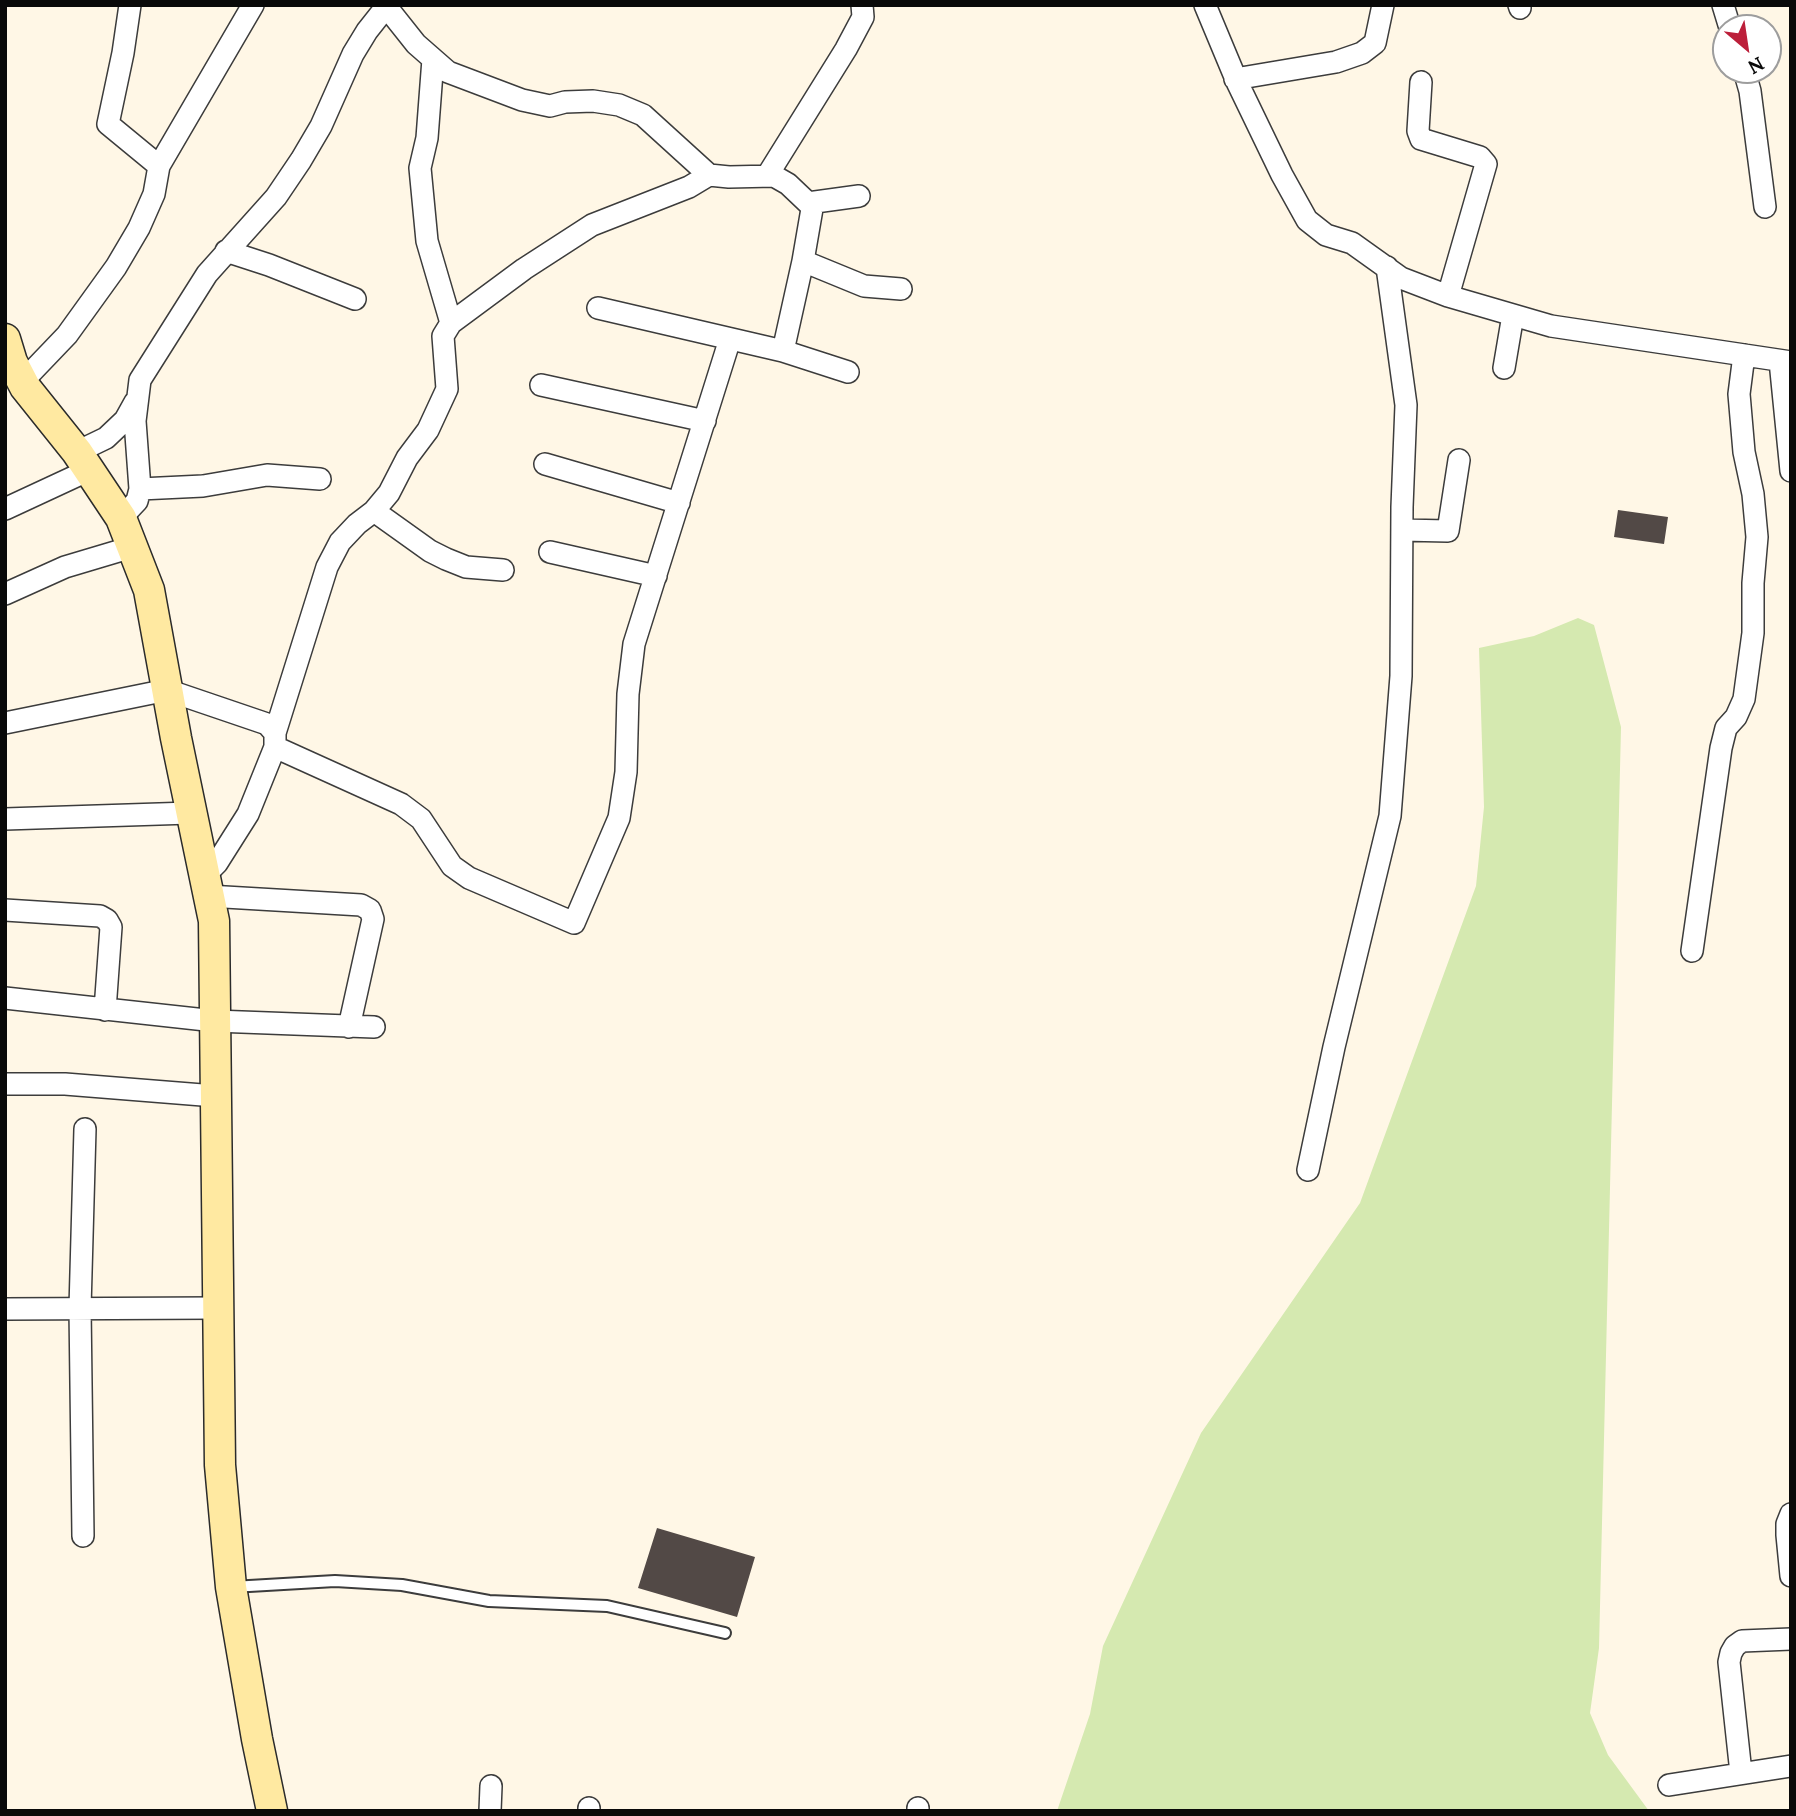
<!DOCTYPE html>
<style>
body{margin:0}
#map{position:relative;width:1796px;height:1816px;overflow:hidden;background:#fff7e6;font-family:Lora,serif}
canvas{display:block}
.frame{position:absolute;inset:0;border:7px solid #090909;pointer-events:none}
.north{position:absolute;left:1712px;top:14px;width:70px;height:70px;box-sizing:border-box;background:#fff;border:2px solid #9d9d9d;border-radius:50%;rotate:151deg;font-size:19px;font-weight:700;line-height:28px;text-align:center;color:#090909}
.north::after{content:'';display:block;margin:auto;width:24px;height:32px;background:#bc1f3a;clip-path:polygon(50% 0,100% 100%,50% 72%,0 100%)}
</style>
<div id="map">
<canvas width="1796" height="1816"></canvas>
<div class="frame"></div>
<div class="north">N</div>
</div>
<script>
const ctx = document.querySelector('canvas').getContext('2d');
ctx.lineJoin = 'round';
function paint(path, color) { ctx.fillStyle = color; ctx.fill(path, 'evenodd'); }
const poly = rows => new Path2D(rows.map(r => 'M' + r).join(''));
function trace(path, color, width, dash) { ctx.strokeStyle = color; ctx.lineWidth = width; ctx.lineCap = dash ? 'butt' : 'round'; ctx.setLineDash(dash || []); ctx.stroke(path); }
const green = poly([
 [1578,618,1594,625,1621,727,1599,1648,1590,1713,1608,1755,1649,1811,1057,1811,1090,1714,1103,1646,1201,1433,1360,1203,1476,886,1484,807,1479,648,1534,636]
]);
const building = poly([
 [1618,510,1668,517,1664,544,1614,537],
 [657,1528,755,1557,737,1617,638,1588]
]);
const lane = poly([
 [232,1587,335,1581,402,1585,489,1601,607,1606,725,1633]
]);
const street = poly([
 [130,5,123,53,108,124,159,166],
 [385,5,416,44,448,72,522,100,550,106,565,102,593,101,619,105,643,115,709,175,729,177,774,176,788,184,808,203,859,196],
 [1205,5,1238,84,1282,175,1307,220,1326,235,1352,243,1401,278,1448,296,1551,326,1791,362],
 [1519,5,1520,8],
 [1723,5,1730,28],
 [433,59,427,138,420,168,427,241,451,323],
 [1744,70,1750,91,1765,207],
 [1235,79,1336,62,1362,53,1375,43,1383,5],
 [1421,82,1418,131,1421,139,1480,157,1486,164,1448,296],
 [767,176,846,49,863,17,862,5],
 [813,203,803,261,864,286,901,289],
 [226,251,269,265,355,299],
 [803,261,783,351,848,372],
 [598,308,783,351],
 [1780,361,1791,471],
 [1504,368,1513,315],
 [22,382,67,335,116,267,139,228,154,194,159,166,253,5],
 [541,385,705,421],
 [77,452,106,438,125,420,135,402],
 [545,464,679,503],
 [140,489,203,486,267,475,320,479],
 [5,509,89,470],
 [374,511,430,551,446,559,466,567,503,570],
 [121,518,137,501,140,489,135,421,140,380,207,274,276,197,301,160,321,126,353,54,367,31,386,7],
 [1402,530,1448,531,1459,460],
 [550,552,656,576],
 [5,594,65,567,132,547],
 [5,723,167,690,267,724,275,733,275,747,401,804,421,819,452,866,469,878,574,923,619,818,626,772,628,694,634,644,730,339],
 [275,733,327,567,340,542,357,524,374,511,389,493,407,458,428,430,447,389,443,336,451,323,524,269,592,225,689,187,709,175],
 [5,819,190,813],
 [204,876,217,863,248,814,275,747],
 [208,896,361,905,370,910,373,919,349,1027],
 [5,910,100,916,107,920,111,927,105,1010],
 [1692,951,1721,748,1726,728,1736,717,1744,699,1753,633,1753,583,1757,537,1753,494,1744,452,1739,394,1744,355],
 [5,998,215,1021,374,1027],
 [5,1084,65,1084,215,1096],
 [1308,1170,1334,1047,1390,816,1401,676,1402,507,1406,405,1387,267],
 [5,1309,217,1308],
 [1791,1514,1787,1524,1787,1535,1791,1576],
 [83,1536,80,1308,85,1129],
 [1741,1773,1729,1662,1731,1653,1735,1646,1742,1641,1791,1639],
 [1669,1785,1791,1766],
 [589,1808,589,1811],
 [490,1811,491,1786],
 [918,1811,918,1808]
]);
const secondary = poly([
 [5,339,12,362,25,387,77,452,121,518,149,590,176,738,214,921,220,1465,231,1587,257,1739,272,1811]
]);
paint(green, '#d5e9b0');
paint(building, '#524946');
trace(lane, '#3c3c3c', 14);
trace(street, '#3c3c3c', 24);
trace(secondary, '#2b2b2b', 33);
trace(lane, '#fff', 10);
trace(street, '#fff', 21);
trace(secondary, '#ffe9a1', 30);
</script>
